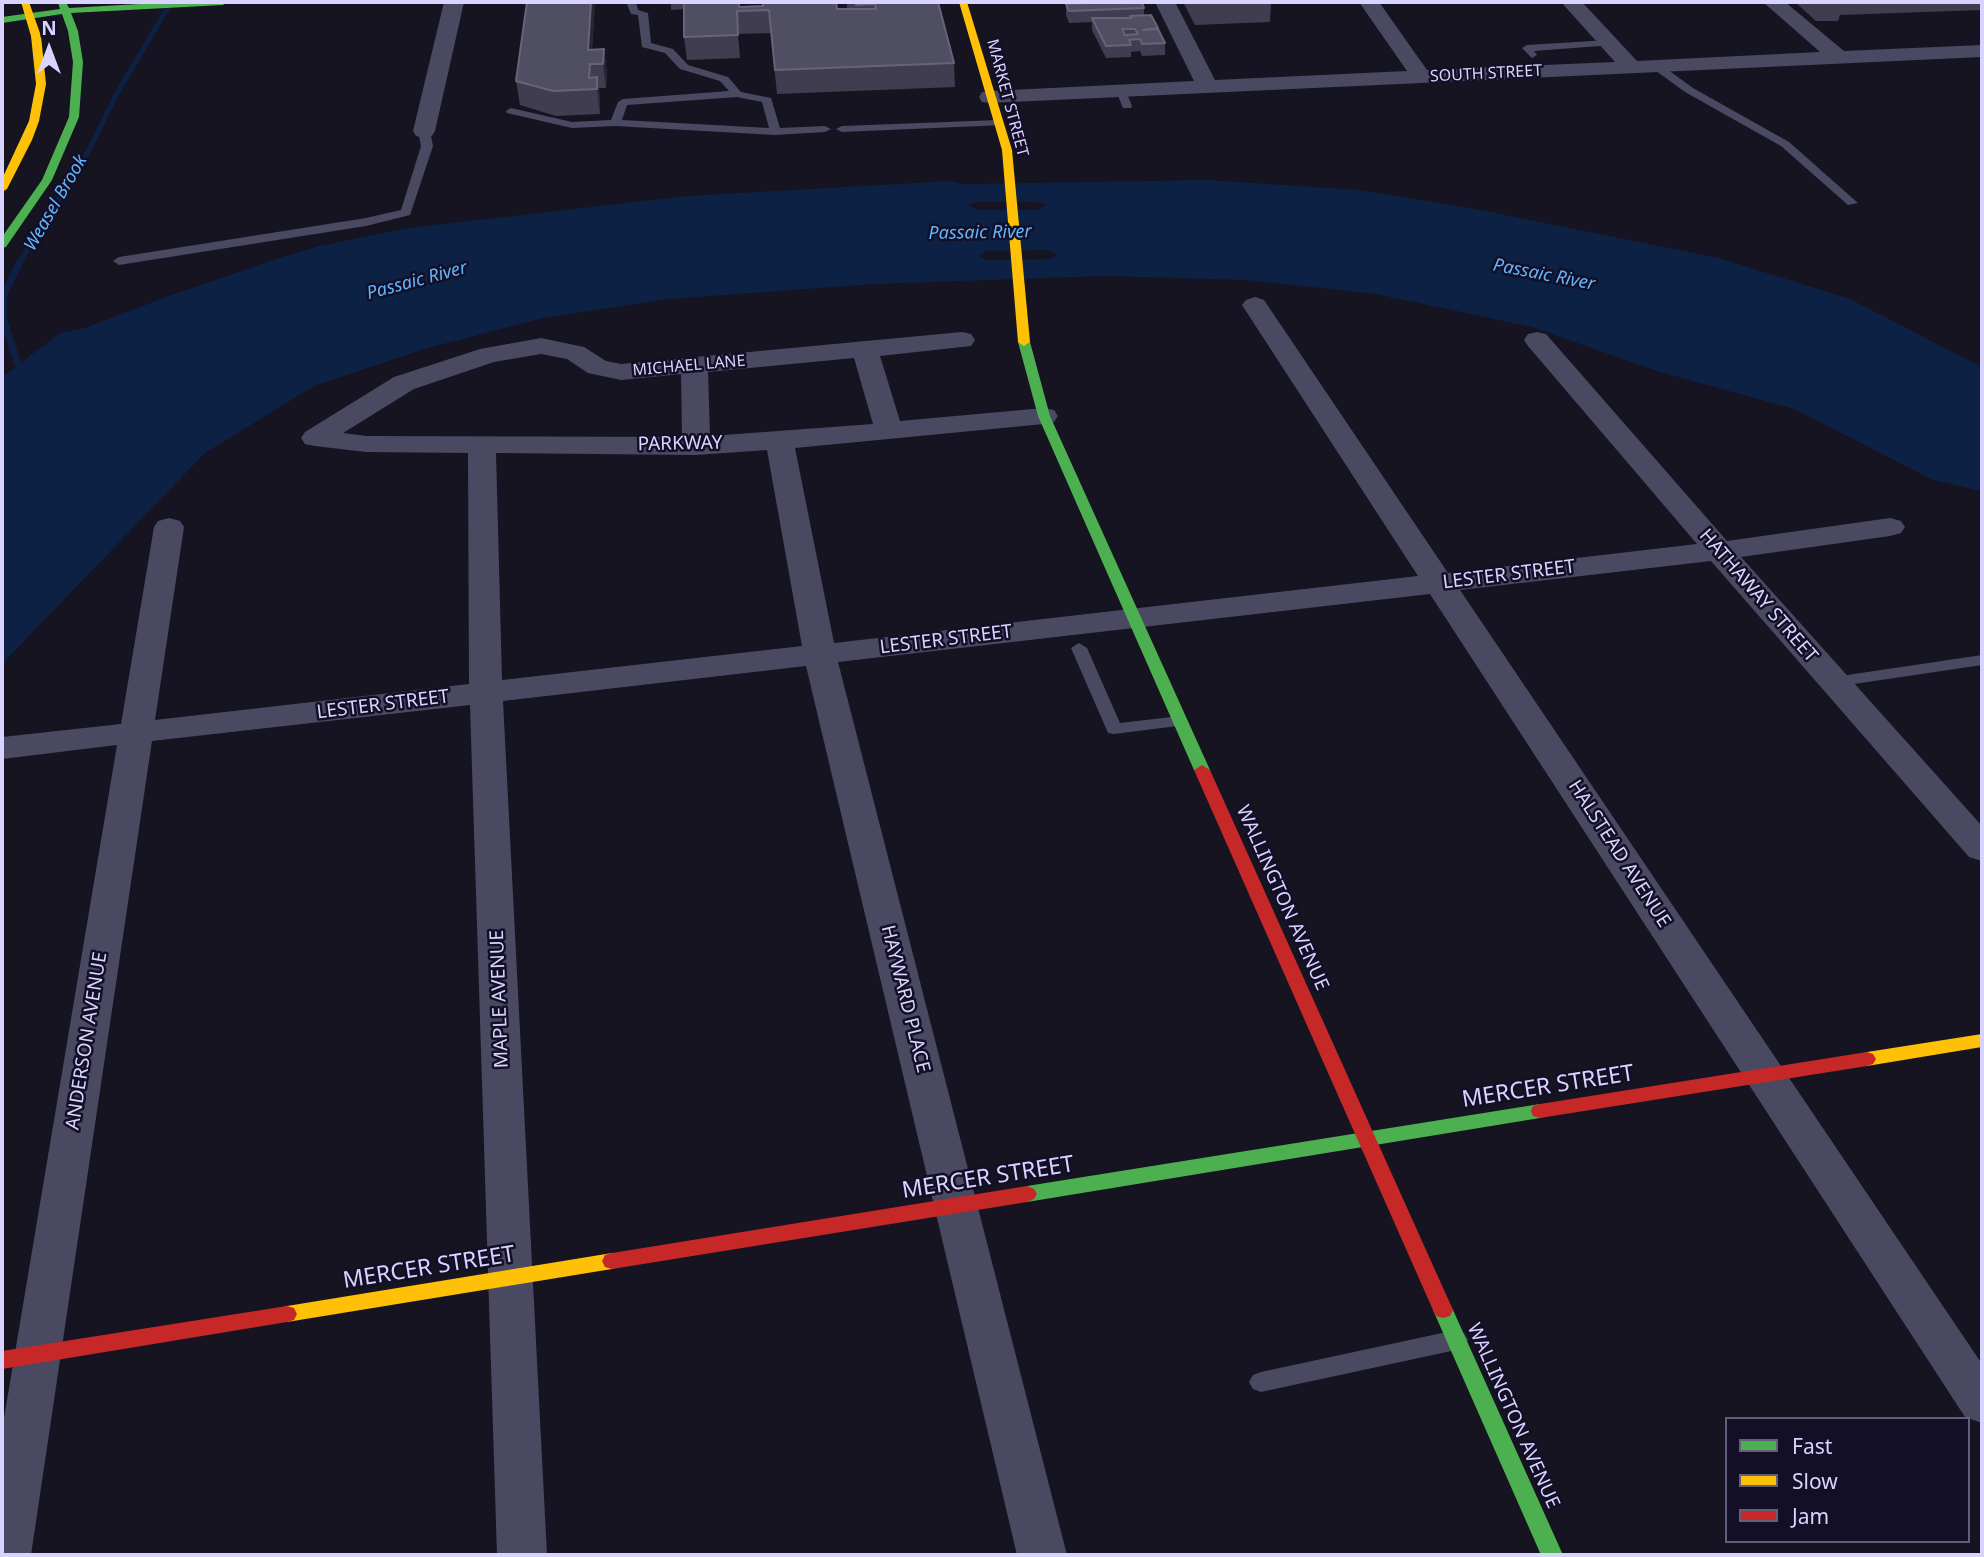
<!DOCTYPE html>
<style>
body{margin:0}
#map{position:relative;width:1984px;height:1557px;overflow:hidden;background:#161421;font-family:"Noto Sans",sans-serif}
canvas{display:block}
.frame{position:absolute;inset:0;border:4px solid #d9d4ff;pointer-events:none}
.legend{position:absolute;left:1725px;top:1417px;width:245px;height:126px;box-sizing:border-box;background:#130f26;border:2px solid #625e7d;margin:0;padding:9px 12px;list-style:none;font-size:21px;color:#d9d4ff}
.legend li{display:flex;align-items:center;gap:14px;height:35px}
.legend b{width:35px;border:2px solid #625e7d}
.north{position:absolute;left:14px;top:14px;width:70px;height:70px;-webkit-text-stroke:5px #130f26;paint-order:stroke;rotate:0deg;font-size:19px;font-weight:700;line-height:28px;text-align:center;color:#d9d4ff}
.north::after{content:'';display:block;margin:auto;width:24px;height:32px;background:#d9d4ff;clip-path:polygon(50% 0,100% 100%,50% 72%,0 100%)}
</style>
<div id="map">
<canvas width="1984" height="1557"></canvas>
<div class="frame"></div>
<ul class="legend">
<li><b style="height:9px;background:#4caf50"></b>Fast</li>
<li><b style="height:9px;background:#ffc107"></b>Slow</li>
<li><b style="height:9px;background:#c62828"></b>Jam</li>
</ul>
<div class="north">N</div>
</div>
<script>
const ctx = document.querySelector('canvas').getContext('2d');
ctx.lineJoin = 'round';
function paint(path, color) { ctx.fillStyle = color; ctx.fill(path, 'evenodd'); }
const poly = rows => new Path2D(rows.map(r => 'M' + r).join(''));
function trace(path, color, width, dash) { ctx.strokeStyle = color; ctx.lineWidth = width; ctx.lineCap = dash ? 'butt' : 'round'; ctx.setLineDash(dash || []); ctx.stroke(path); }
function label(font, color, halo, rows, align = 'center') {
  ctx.font = font + ' "Noto Sans",sans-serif'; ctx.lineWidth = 5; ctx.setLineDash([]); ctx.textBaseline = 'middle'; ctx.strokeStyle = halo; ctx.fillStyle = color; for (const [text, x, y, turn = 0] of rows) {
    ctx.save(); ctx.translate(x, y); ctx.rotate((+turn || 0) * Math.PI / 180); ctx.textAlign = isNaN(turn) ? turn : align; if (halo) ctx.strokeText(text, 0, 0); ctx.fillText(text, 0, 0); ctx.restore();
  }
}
const water = poly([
 [1207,180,1360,190,1470,208,1719,258,1850,299,1982,367,1982,491,1933,480,1794,409,1657,371,1532,327,1376,294,1246,280,1104,276,875,284,669,299,543,318,424,349,314,386,205,453,2,664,2,377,60,333,85,328,169,296,279,258,320,246,407,228,688,196,950,181,964,184],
 [976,202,1036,202,1046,205,1037,210,978,210,968,206],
 [1048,250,1057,254,1050,259,987,260,978,256,987,251]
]);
const streamFar1 = poly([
 [19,263,88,152,116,95,171,2]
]);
const stream = poly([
 [20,262,4,294,3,317,18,365,28,371]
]);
const lane = poly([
 [626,2,636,2,638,10,648,13,651,43,673,49,688,65,728,77,741,92,771,98,780,128,825,126,831,129,825,132,775,135,615,126,572,128,507,113,506,111,511,108,572,122,611,120,618,102,623,99,729,91,720,81,680,69,665,53,642,47,638,15,631,14,626,2],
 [737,97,762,102,769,128,622,120,627,105,737,97],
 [1609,40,1613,41,1613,45,1534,51,1537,55,1532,58,1522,48,1527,45,1609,40],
 [1652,64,1660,64,1693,88,1789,142,1858,203,1848,205,1781,146,1685,92,1652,68,1652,64],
 [1117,89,1125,89,1132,106,1131,108,1123,108,1116,91,1117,89],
 [999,120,1003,121,1003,125,842,132,836,129,842,126,999,120],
 [424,128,430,131,433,146,410,215,366,226,119,265,113,261,119,257,366,218,401,210,421,146,418,131,424,128],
 [1079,643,1087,648,1120,723,1180,716,1188,721,1186,725,1114,734,1108,733,1071,648,1079,643],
 [1982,655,1982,665,1834,687,1826,682,1834,677,1982,655],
 [1456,1330,1464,1333,1468,1340,1464,1347,1456,1350,1261,1392,1253,1389,1249,1382,1253,1375,1261,1372,1456,1330]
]);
const street = poly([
 [444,2,464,2,435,131,432,136,424,138,416,136,413,131,444,2],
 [1155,2,1175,2,1215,80,1407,71,1359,2,1379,2,1427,70,1615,62,1561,2,1582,2,1637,61,1820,52,1763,2,1785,2,1844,51,1982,45,1982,57,990,103,982,102,979,97,982,92,990,91,1194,81,1155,2],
 [1255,297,1264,300,1448,573,1697,544,1528,346,1524,340,1528,334,1537,332,1546,334,1727,541,1890,518,1901,521,1905,527,1901,533,1890,536,1741,557,1982,826,1982,861,1969,857,1711,561,1460,590,1982,1364,1982,1423,1965,1417,1430,594,838,662,1067,1555,1017,1555,806,666,503,701,547,1555,497,1555,470,705,152,741,31,1555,2,1555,2,1430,117,745,2,759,2,737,121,724,154,527,158,521,169,518,180,521,184,527,155,720,469,684,468,453,366,452,315,446,305,444,301,438,305,432,394,377,480,349,541,338,584,347,606,361,621,364,962,332,971,334,975,340,971,346,880,356,900,421,1044,408,1054,410,1058,416,1054,422,1044,424,795,448,834,643,1418,576,1242,305,1246,300,1255,297],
 [541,354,567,359,588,373,621,380,681,374,682,437,366,436,343,433,414,389,494,362,541,354],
 [854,358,873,424,710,436,708,372,854,358],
 [767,450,802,646,502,680,496,453,696,455,767,450]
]);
const fast = poly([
 [58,2,66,2,69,8,174,2,227,2,223,5,71,13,78,31,83,62,79,117,52,180,6,247,2,248,2,237,42,180,69,117,73,62,68,31,62,14,2,23,2,17,60,9,58,2],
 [1024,338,1030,342,1050,416,1210,770,1208,773,1202,775,1194,770,1038,416,1018,342,1024,338],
 [1540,1104,1547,1106,1549,1111,1547,1116,1540,1118,1027,1202,1020,1199,1017,1194,1020,1189,1027,1186,1540,1104],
 [1443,1302,1450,1304,1453,1310,1563,1555,1541,1555,1433,1310,1436,1304,1443,1302]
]);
const slow = poly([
 [21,2,29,2,41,36,46,84,39,121,32,140,7,189,2,192,2,179,29,121,36,84,31,36,21,2],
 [959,2,967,2,1012,150,1030,342,1024,346,1018,342,1002,150,959,2],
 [1982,1034,1982,1047,1867,1066,1861,1064,1858,1059,1861,1054,1867,1052,1982,1034],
 [612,1253,619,1255,622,1261,619,1267,612,1269,287,1322,280,1320,277,1314,280,1308,287,1306,612,1253]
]);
const jam = poly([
 [1202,765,1210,770,1453,1310,1450,1316,1443,1318,1436,1316,1433,1310,1194,770,1202,765],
 [1867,1052,1873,1054,1876,1059,1873,1064,1867,1066,1540,1118,1533,1116,1531,1111,1533,1106,1540,1104,1867,1052],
 [1027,1186,1034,1189,1037,1194,1034,1199,1027,1202,612,1269,605,1267,602,1261,605,1255,612,1253,1027,1186],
 [287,1306,294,1308,297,1314,294,1320,287,1322,2,1369,2,1351,287,1306]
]);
const wall = poly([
 [527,2,595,2,592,50,604,49,607,73,606,88,599,88,600,101,600,114,556,116,520,105,516,81],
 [671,2,739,2,740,7,847,9,847,2,938,2,954,63,955,87,777,94,771,33,738,34,740,58,687,60,684,37,684,9,671,10],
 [1183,2,1323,2,1271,4,1270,22,1195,25],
 [1795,2,1982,2,1982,10,1840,15,1838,21,1816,21],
 [1066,4,1144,8,1144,15,1158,28,1165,43,1165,55,1142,56,1140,51,1131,52,1131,57,1106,58,1092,30,1092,22,1069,23,1066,15]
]);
const shadedWall = poly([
 [591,2,595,2,591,64,588,50],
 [604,49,607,73,606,88,603,64],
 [597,77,600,101,600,114,597,89]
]);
const building = poly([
 [527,2,591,2,588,50,604,49,603,64,590,64,589,78,597,77,597,89,553,91,516,81,527,2],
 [684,2,739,2,739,7,763,6,763,2,836,2,837,9,876,9,875,4,856,5,856,2,938,2,954,63,775,70,769,10,737,11,738,35,684,37,684,2],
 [1113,2,1142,2,1144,8,1069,11,1066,4,1113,2],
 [1151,15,1158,28,1143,30,1158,29,1165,43,1142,44,1140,39,1129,40,1131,45,1106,46,1092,18,1132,18,1130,16,1151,15],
 [1122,29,1135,29,1138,34,1125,35,1122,29]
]);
const farStreetnames = [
 ["SOUTH STREET",1486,74,-3],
 ["MARKET STREET",1007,98,75],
 ["MICHAEL LANE",689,366,-5]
];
const farWaternames = [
 ["Weasel Brook",56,203,-60],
 ["Passaic River",980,233,-1],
 ["Passaic River",1544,275,11],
 ["Passaic River",417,281,-15]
];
const streetNames = [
 ["PARKWAY",680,444,-1],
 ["LESTER STREET",1509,575,-7],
 ["HATHAWAY STREET",1758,596,49],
 ["LESTER STREET",946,640,-7],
 ["LESTER STREET",383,705,-7],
 ["HALSTEAD AVENUE",1619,854,57],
 ["WALLINGTON AVENUE",1282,898,66],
 ["MAPLE AVENUE",500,999,-92],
 ["HAYWARD PLACE",905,999,76],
 ["ANDERSON AVENUE",87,1041,-81],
 ["WALLINGTON AVENUE",1513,1416,66]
];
const nearStreetnames = [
 ["MERCER STREET",1548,1087,-9],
 ["MERCER STREET",988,1178,-9],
 ["MERCER STREET",429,1268,-9]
];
paint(water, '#0d2144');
trace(streamFar1, '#0d2144', 5);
trace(stream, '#0d2144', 7);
paint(lane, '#4a4962');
paint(street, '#4a4962');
paint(fast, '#4caf50');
paint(slow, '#ffc107');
paint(jam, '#c62828');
paint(wall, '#403d50');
paint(shadedWall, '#282635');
paint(building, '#504e63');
trace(building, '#66637b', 2);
label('16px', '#d9d4ff', '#130f26', farStreetnames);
label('italic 18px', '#62b6ff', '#130f26', farWaternames);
label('19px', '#d9d4ff', '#130f26', streetNames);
label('23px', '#d9d4ff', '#130f26', nearStreetnames);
</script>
